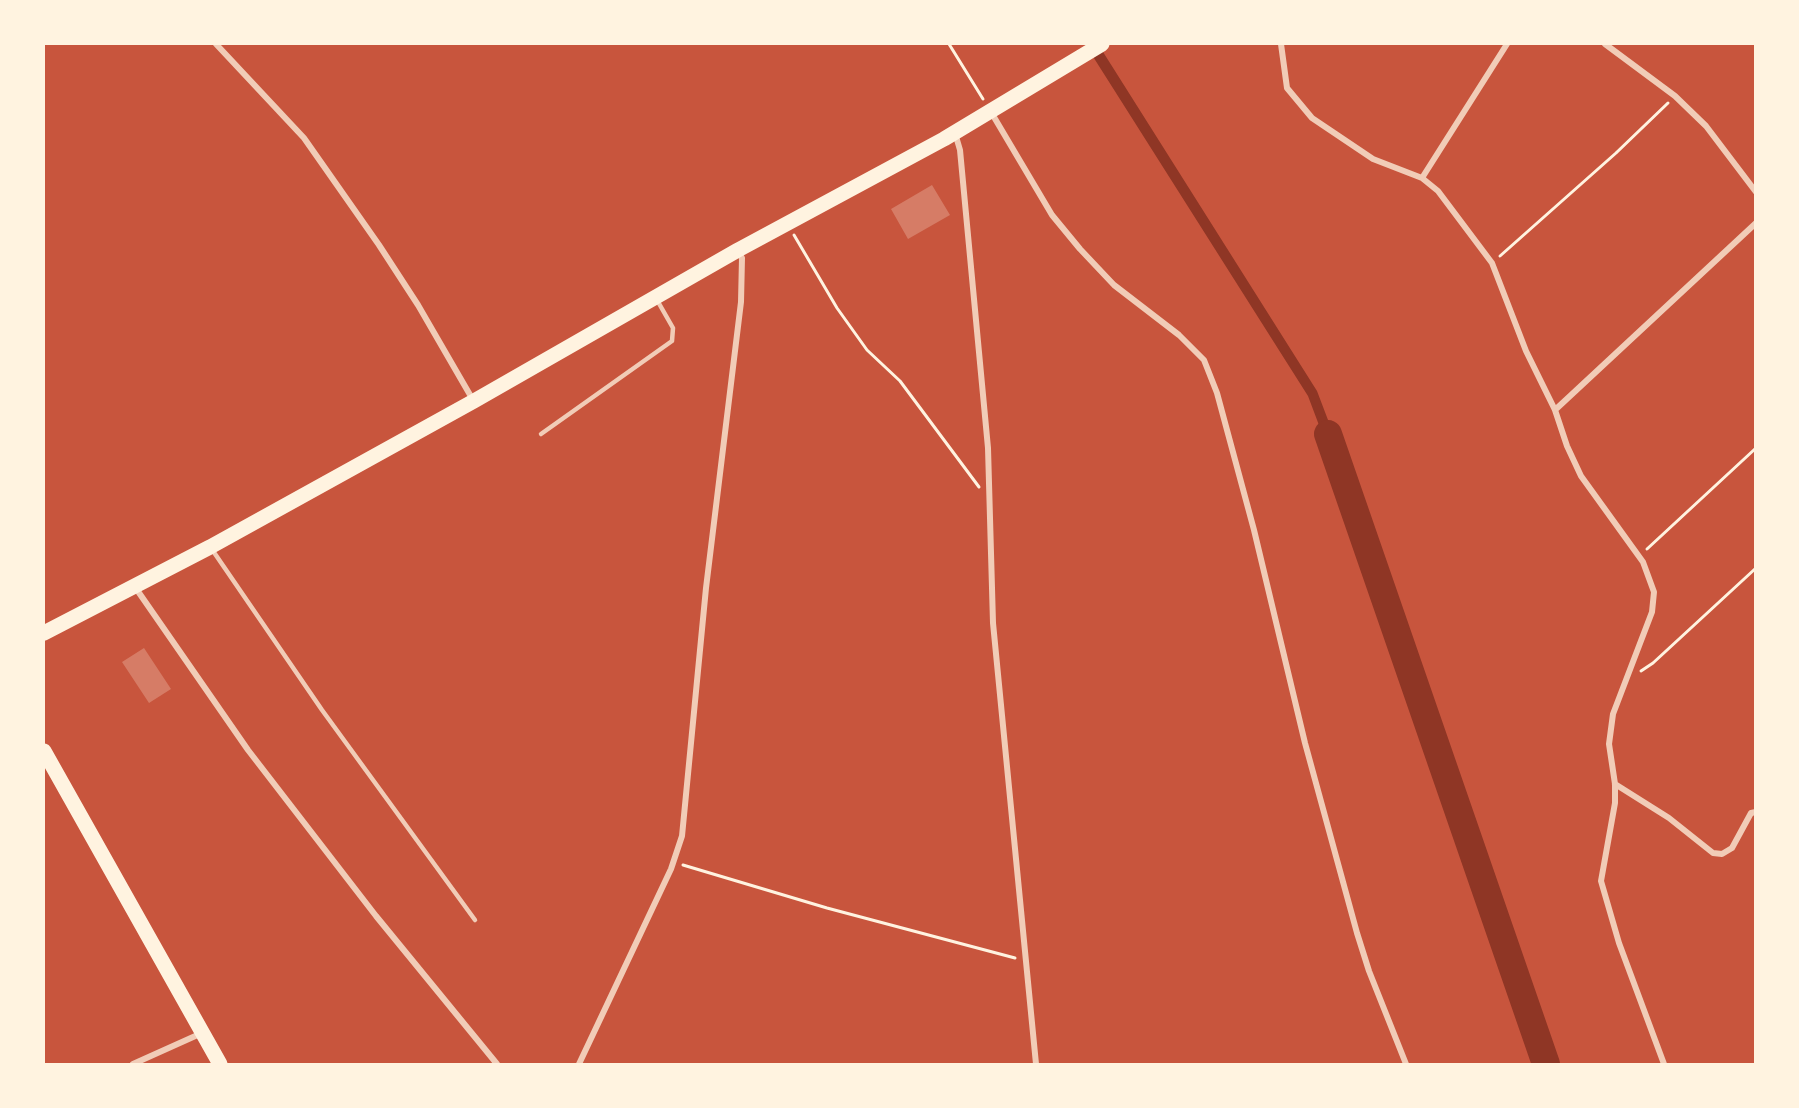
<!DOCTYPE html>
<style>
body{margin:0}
#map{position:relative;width:1799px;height:1108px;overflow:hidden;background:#c8553d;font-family:"Exo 2",sans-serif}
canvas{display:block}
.frame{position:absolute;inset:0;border:45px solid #fff3e0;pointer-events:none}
</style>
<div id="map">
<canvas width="1799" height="1108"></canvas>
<div class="frame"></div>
</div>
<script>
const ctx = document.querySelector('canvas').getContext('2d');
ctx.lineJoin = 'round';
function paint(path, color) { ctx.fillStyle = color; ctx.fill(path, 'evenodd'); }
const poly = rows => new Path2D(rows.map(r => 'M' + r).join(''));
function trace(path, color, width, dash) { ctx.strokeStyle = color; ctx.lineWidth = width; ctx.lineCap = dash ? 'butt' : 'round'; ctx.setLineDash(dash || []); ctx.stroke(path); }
const water = poly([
 [1085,44,1098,44,1317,391,1347,470,1337,473,1308,396]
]);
const river = poly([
 [1328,434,1546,1064]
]);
const building = poly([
 [932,185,950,215,908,239,891,209],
 [144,648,171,689,149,703,122,662]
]);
const path = poly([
 [949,44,983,99],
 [794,235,837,308,867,350,900,381,979,487],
 [1500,256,1616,153,1668,103],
 [1647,549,1756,448],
 [1641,671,1653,663,1756,568],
 [683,865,827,908,1015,958]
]);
const service = poly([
 [541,434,672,341,673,328,657,300],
 [211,548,322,710,475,920]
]);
const minor = poly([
 [216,44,304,138,379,245,418,305,473,400],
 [1281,44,1287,88,1312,118,1373,159,1422,178,1438,191,1492,263,1526,351,1555,410,1567,446,1581,476,1643,562,1654,592,1652,612,1613,714,1609,744,1615,784,1615,803,1601,881,1619,943,1664,1064],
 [1605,44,1675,96,1706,126,1756,192],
 [991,112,1052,215,1080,249,1114,285,1179,335,1204,360,1217,393,1254,530,1305,743,1357,933,1369,971,1406,1064],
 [955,133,960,150,988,448,993,623,1036,1064],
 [1422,178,1507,44],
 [1555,410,1756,223],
 [135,587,248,750,376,916,497,1064],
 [1615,784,1669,818,1713,853,1722,854,1732,848,1751,813,1756,812],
 [133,1064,202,1033],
 [579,1064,671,869,682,836,706,588,741,302,742,258,738,251]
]);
const primary = poly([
 [44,633,210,547,474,401,738,250,944,139,1102,44],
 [44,751,220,1064]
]);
paint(water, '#8f3625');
trace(river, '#8f3625', 28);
paint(building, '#d67c66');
trace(path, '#fff3e0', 3);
trace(service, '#f1ccb7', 4.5);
trace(minor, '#f1ccb7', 6);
trace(primary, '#fff3e0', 15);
</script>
